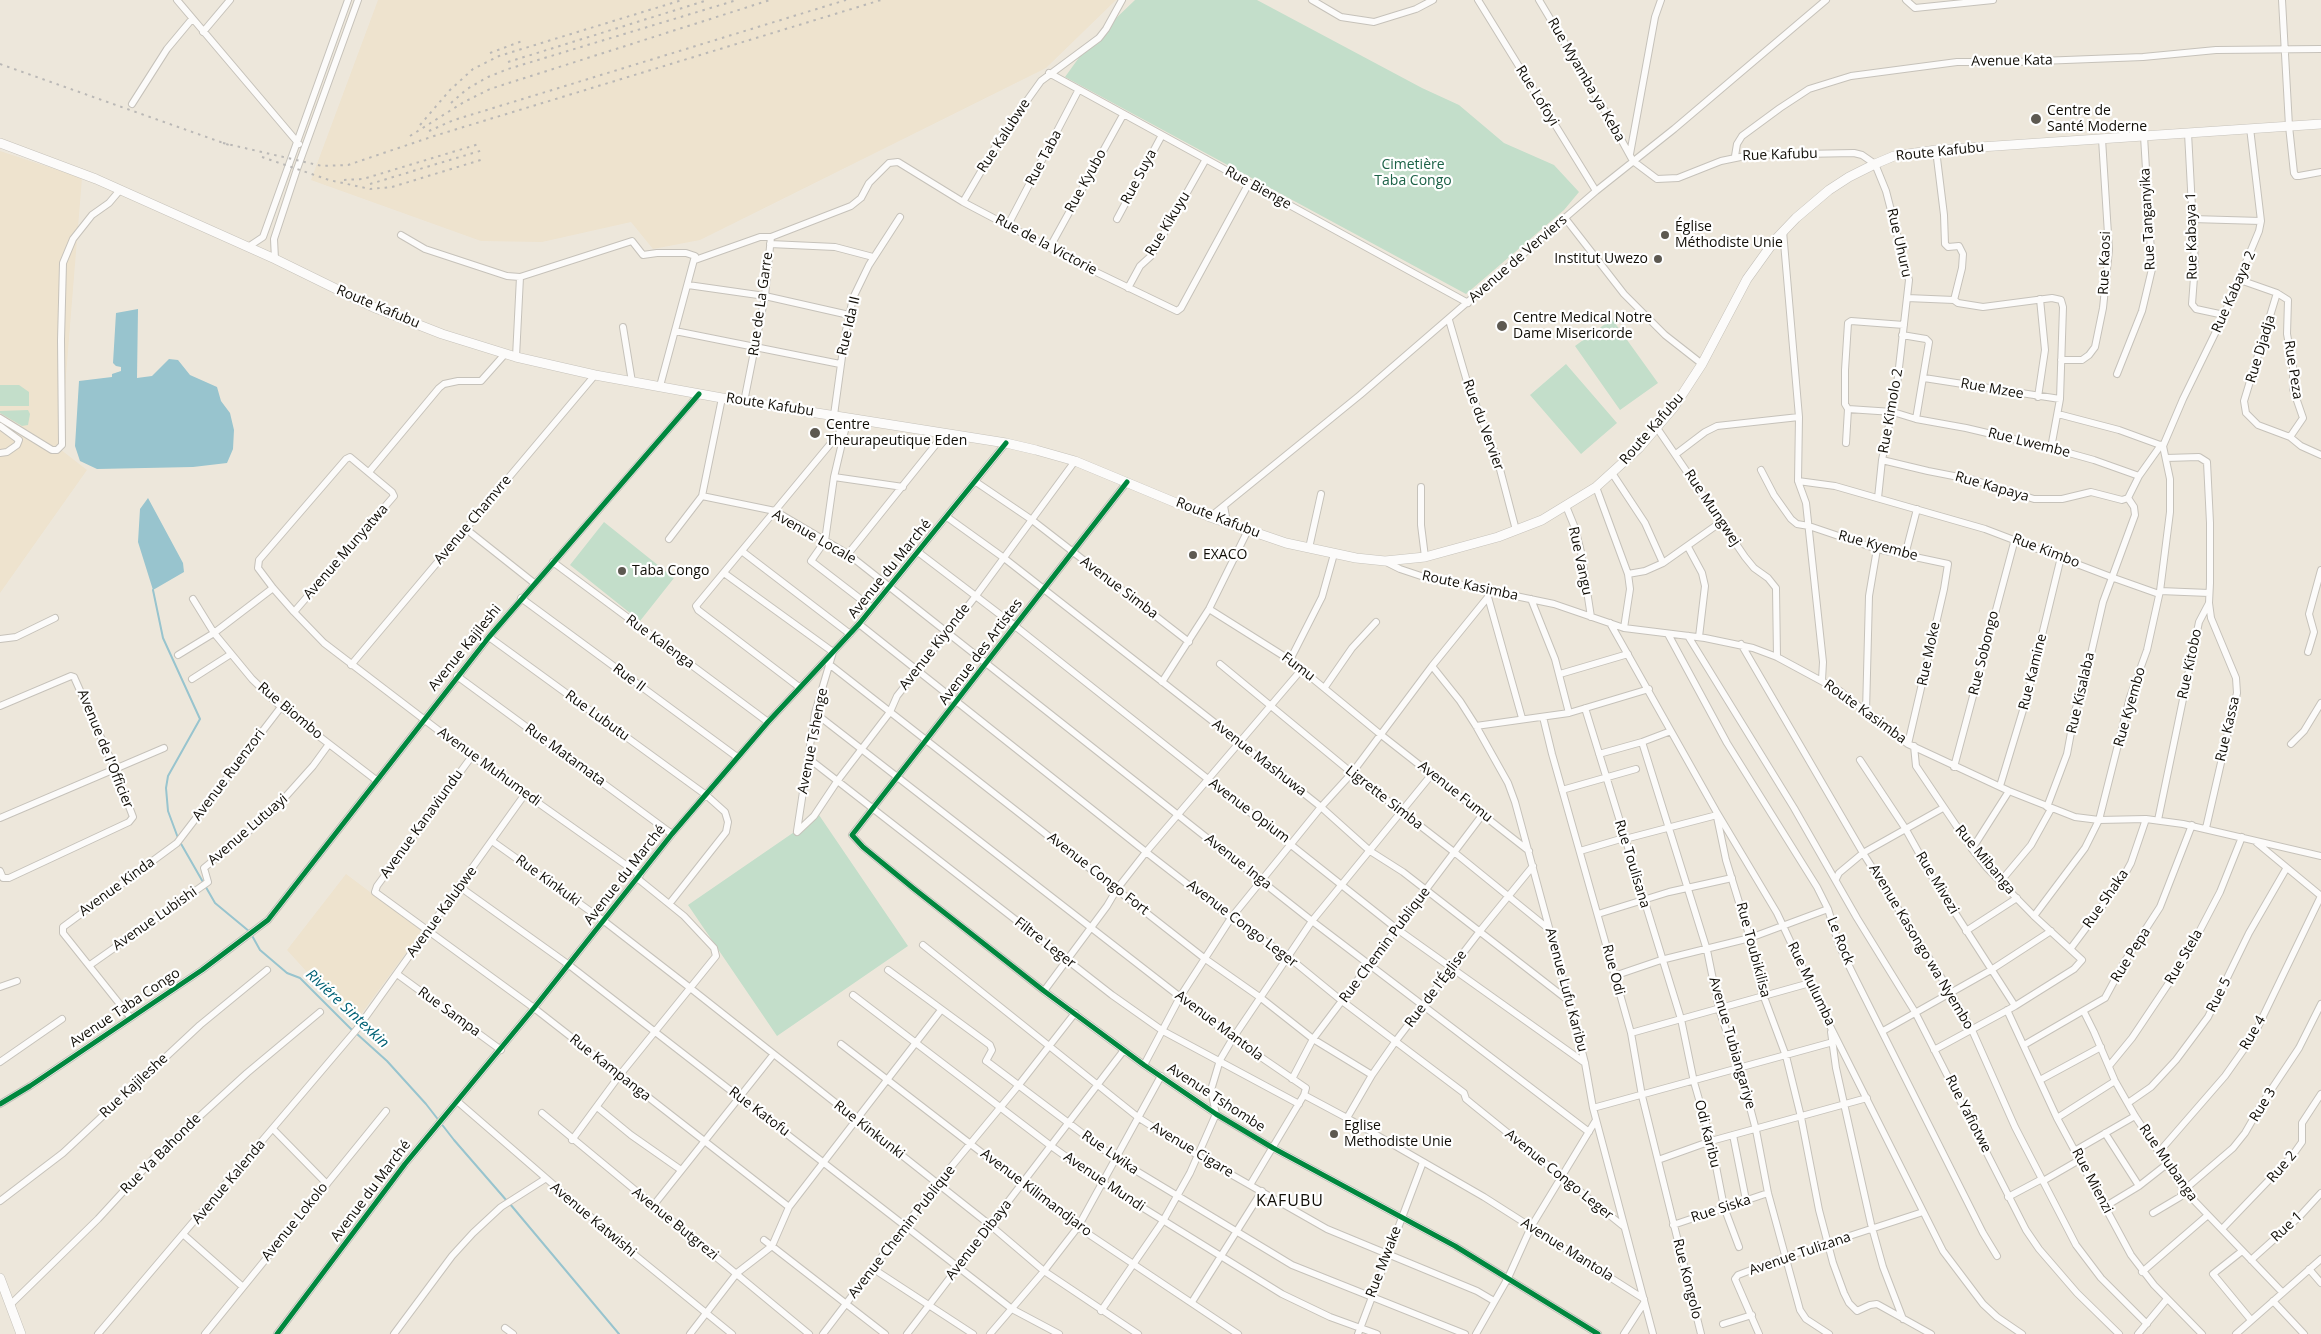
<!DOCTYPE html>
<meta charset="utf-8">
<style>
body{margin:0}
canvas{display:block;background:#ede7db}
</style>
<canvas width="2321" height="1334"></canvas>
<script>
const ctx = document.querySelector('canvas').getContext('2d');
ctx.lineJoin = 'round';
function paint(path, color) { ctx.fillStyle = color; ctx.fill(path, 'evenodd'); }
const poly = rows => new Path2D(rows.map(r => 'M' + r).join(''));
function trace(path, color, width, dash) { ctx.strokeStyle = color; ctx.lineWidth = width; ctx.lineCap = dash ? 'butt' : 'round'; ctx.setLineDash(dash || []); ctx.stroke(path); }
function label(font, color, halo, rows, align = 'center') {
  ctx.font = font + ' "Open Sans",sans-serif'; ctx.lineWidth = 4.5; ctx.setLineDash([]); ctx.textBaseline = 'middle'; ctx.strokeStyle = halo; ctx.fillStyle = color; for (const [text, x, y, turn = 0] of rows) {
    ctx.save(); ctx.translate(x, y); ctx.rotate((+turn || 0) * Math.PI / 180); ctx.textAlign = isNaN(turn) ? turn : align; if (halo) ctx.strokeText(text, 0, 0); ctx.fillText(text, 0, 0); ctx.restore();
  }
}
const built = poly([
 [378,0,1116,0,1046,68,700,240,653,249,631,222,542,242,481,241,311,180],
 [0,151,82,178,60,449,87,470,0,593],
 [346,874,422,931,354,1024,287,950]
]);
const green = poly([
 [1135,0,1257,0,1422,88,1459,105,1504,143,1554,165,1579,192,1564,210,1466,294,1065,77,1088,45],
 [1612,319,1658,383,1620,410,1575,346],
 [1566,364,1617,423,1581,454,1530,395],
 [0,385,19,385,29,392,29,406,0,406],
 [28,410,30,414,28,425,22,426,0,413,0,411],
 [604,522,674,578,640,621,570,565],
 [819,815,908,946,777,1036,688,905]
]);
const water = poly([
 [138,309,137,378,152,376,169,359,178,360,190,375,217,387,221,401,230,413,234,430,233,449,227,463,193,467,97,469,80,461,75,446,79,381,112,377,112,374,121,371,121,367,116,366,113,363,116,313],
 [148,498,183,563,184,572,153,590,138,542,140,509]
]);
const stream = poly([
 [153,590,163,638,200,719,168,776,166,788,168,811,178,838],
 [180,842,215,903,250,932,260,950,287,973,300,978,353,1031],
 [357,1034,387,1061,426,1104,454,1140,507,1201],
 [510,1204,619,1334]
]);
const minor = poly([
 [177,0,299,144],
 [1312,0,1341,17,1374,22,1416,9,1433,0],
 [1478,0,1596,191],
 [1539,0,1611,121,1633,161,1657,179,1678,178,1721,161,1750,155,1854,153,1862,155,1875,164,1886,191,1909,280,1897,385,1882,460,1878,498],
 [1906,0,1915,8,1993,0],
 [2282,0,2289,126,2294,173,2296,176,2299,176,2321,172],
 [203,32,230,0],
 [1049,73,1468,303],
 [132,104,167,49,192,19],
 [2188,133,2195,264,2192,304,2196,309,2224,315],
 [1936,150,1944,215,1945,244,1948,247,1959,246,1963,254,1962,268,1954,300],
 [1630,154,1655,17,1661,0],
 [1735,156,1737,144,1742,136,1780,108,1809,89,1851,76,1957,62,2014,62,2143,57,2216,50,2321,49],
 [963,202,1003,134,1041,81,1099,38,1106,29,1122,0],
 [1565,218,1624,294,1665,335,1702,364],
 [1117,219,1162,135],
 [2192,219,2261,221],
 [1008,225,1078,91],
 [1783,231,1799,417,1798,481,1806,503,1823,662,1822,680],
 [401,235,425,249,507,276,520,277,632,241,643,255,657,253,686,253,695,256,660,386],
 [770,244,835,247,873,257],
 [248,247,263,237,348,0],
 [1050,247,1123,115],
 [275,259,274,239,297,169,358,0],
 [695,260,760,237,771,237],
 [2240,280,2277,293,2288,300,2287,334,2293,366,2293,389,2303,418,2290,437],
 [688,285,765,296,849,315],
 [1128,288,1140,266,1151,256,1206,159],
 [2277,293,2244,401,2246,413,2258,425,2290,437,2301,446,2321,455],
 [1907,298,1954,300],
 [1954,300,1958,303,1983,307,2052,298,2061,300,2063,307,2060,399,2051,448],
 [1449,320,1468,385,1497,458,1516,530],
 [623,327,632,382],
 [675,331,840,364],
 [1902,335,1926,339,1929,342,1916,419,1893,412,1848,409,1845,404,1845,370,1848,323,1851,321,1904,325],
 [516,357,520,277],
 [2061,360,2082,360,2089,355,2095,347,2103,308,2109,250,2102,139],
 [2117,374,2142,311,2152,269,2144,136],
 [1924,378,2060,399],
 [2038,397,2045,350,2040,299],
 [744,402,765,296,771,237,851,206,861,198,869,183,889,163,898,162,963,202,1096,272,1177,311,1181,308,1249,183],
 [2058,414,2119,430,2163,446],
 [834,415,845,335,853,298,869,265,900,217],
 [0,418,52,450,57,450,62,445,61,340,63,263,73,239,92,215,109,203,120,190],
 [1916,419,1966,428,2051,448,2094,460,2139,476],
 [0,426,19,440,17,445,7,452,0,453],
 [846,426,834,477,825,541,811,561,872,608],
 [1657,428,1745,557,1754,568,1768,578,1776,588,1777,657],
 [1846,443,1848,409],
 [2163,446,2183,399,2224,315,2259,231,2261,221,2250,128],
 [1676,454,1705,432,1717,426,1799,417],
 [1882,460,1928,471,1974,480,2034,499,2062,499,2091,492,2122,500,2128,498,2139,476,2161,445],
 [1761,470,1774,495,1791,519,1797,524,1809,526,1877,549,1948,564,1944,589,1908,744],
 [369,472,439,388,444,384,458,381,481,381,505,354],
 [1612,473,1645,523,1663,563],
 [834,477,903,487],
 [1798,481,1835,486,1985,529,2111,577,2159,594],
 [976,482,1032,520,1189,642],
 [1127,482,852,835,863,847,913,888,1044,991,1144,1065,1216,1114,1273,1148,1455,1246,1598,1334],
 [1421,487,1421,525,1425,557],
 [1596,487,1628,574,1630,589,1624,628],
 [702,496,775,511,848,554,1312,921,1589,1132],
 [1224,506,1227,522],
 [1566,506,1575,528,1581,552,1591,617],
 [947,517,1004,558,1238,741,1321,807,1370,851,1403,872,1569,1001],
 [1210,517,1360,395,1596,191,1674,129,1826,0],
 [466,529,534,583],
 [669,539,702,496,722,398],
 [1688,547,1702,573,1705,586,1699,637],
 [1309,548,1321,494],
 [743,552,850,634],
 [918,552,1015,626,1397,929,1585,1063],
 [848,554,945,433],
 [1905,555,1917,509],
 [553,562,768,722],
 [1386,562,1400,569,1424,577,1554,604,1624,628,1705,638,1753,648,1777,657,1840,691,1891,732,1908,744,2009,791,2075,817,2099,820,2146,819,2183,824,2321,856],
 [724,573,833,652,815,713,797,831],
 [1628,574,1645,571,1663,563,1721,522],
 [273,588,214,633,252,679,281,707,376,780],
 [2160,591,2209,593],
 [1488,597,1522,718],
 [521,598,737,757],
 [1531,599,1555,659,1569,713],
 [1209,609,1290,660,1380,734,1529,851],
 [294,612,394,496,392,492,350,457,346,459,259,560,258,568,273,588,294,612,324,643,472,756,640,875],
 [1610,623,1716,811,1777,913,1829,1024,1943,1251,1983,1304,1997,1317,2022,1334],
 [859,624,1146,852,1231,918,1287,956,1342,1001,1464,1093,1466,1099,1472,1104,1623,1226],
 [1668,634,1727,743,1817,887,1828,909,1839,945,1852,972,1983,1233,1997,1256],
 [1688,636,1794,808,1857,918,1915,1012,2026,1230,2039,1249,2077,1293,2119,1334],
 [489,637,706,795,725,812,728,822,726,832,670,903],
 [0,639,16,637,55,618],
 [1741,644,1863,853,1951,993,1972,1030,2015,1127,2076,1245,2101,1278,2147,1324],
 [2308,652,2314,632,2309,614,2321,570],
 [178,655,214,633,193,599],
 [1290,660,1322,597,1334,554],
 [829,664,1204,958,1261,998,1313,1039,1372,1075],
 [1220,664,1352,773,1454,852,1550,930],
 [351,665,595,375],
 [1432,666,1460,701,1476,726,1508,783,1515,802,1573,1016,1585,1063,1593,1108,1653,1334],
 [1560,674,1628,654],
 [457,676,672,834],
 [192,679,231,654],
 [1162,682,1209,609,1248,530],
 [799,687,698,610,696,606,846,425],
 [1325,687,1352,648,1376,622],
 [0,706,71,676,74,677,115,769,133,817,129,822,9,878,3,878,0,871],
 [1585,708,1681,1019,1694,1082,1711,1141,1724,1207,1739,1247],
 [1866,712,1869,596,1877,549],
 [815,713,1233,1038,1306,1088,1304,1095,1347,1118,1484,1197,1644,1299],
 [1543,717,1552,754,1631,1033,1642,1096,1701,1334],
 [1476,726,1569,713,1649,689],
 [1642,742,1707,950,1719,1009,1743,1081,1756,1130,1768,1193,1800,1310,1806,1319,1829,1334],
 [2291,744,2304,731,2321,703],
 [1914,746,1916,766,1972,849,1987,868,2034,916,2082,960,2074,969,2015,1006,1934,1050],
 [1599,754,1642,742,1671,731],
 [472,756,377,886,375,892,534,1008,789,1207],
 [808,758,1112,995,1163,1031,1299,1104],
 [1860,760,1905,828,1934,880,2015,1006],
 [1954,767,2015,539],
 [2000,786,2027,697,2061,557],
 [1562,790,1636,769],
 [2047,807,2067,754,2075,711,2084,684,2103,602,2135,515,2134,507,2128,498],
 [1717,817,1726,860,1750,938,1761,989,1786,1056,1801,1117,1819,1210,1833,1263,1844,1293,1849,1303,1857,1311,1870,1305,1877,1304,1931,1334],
 [0,818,164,748],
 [2158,820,2199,622,2209,603,2210,583,2210,523,2207,462,2199,457,2166,458],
 [2206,828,2237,693,2236,678,2211,618,2209,603],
 [797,832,814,816,838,780,890,712,897,696,975,597,1075,461],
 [1625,839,1717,815],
 [492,841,604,921,689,987,990,1225,1044,1271,1138,1334],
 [2257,843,2321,896],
 [1972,849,2009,791],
 [1580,851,1624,838],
 [1836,879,1839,873,1863,853,1943,808],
 [2000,882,2031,845,2051,809],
 [460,887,569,965,1012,1309,1059,1334],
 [1598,914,1669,892,1732,878],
 [2034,916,2085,848,2099,820,2130,697,2147,650,2160,591,2170,512,2170,479,2163,446],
 [1966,931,2017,898],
 [923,945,1139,1118,1197,1155,1327,1229,1477,1291,1494,1301],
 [2071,948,2121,881,2131,863,2146,819],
 [90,965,208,882,204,868,271,813,313,766,329,744],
 [888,970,990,1045,992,1050,986,1061,989,1063,1115,1158,1292,1265,1465,1334],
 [397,974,501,1050],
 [1614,976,1661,960,1750,938,1828,909],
 [0,987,17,981],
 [1044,991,1107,906,1117,889,1146,852,1302,669],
 [853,995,1051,1146,1103,1183,1282,1294,1330,1317,1377,1334],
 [2007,1010,2057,1118,2131,1255,2154,1285,2202,1334],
 [2084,1012,2094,1032,2115,1081,2135,1116,2184,1190,2282,1292],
 [130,1017,63,933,63,927,177,843,281,707],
 [1883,1031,1991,970,2051,931],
 [1831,1032,1836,1068,1871,1224,1883,1267,1903,1319],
 [1631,1033,1810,983],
 [841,1044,1078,1227,1238,1334],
 [2024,1045,2105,998,2125,961,2160,907,2192,825],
 [0,1062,62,1019],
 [1144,1065,1180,997,1231,918,1321,807,1352,773,1432,666,1488,597,1490,592],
 [2109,1066,2132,1038,2185,959,2220,892,2242,837],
 [1292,1079,1313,1039,1483,814],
 [2040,1080,2101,1047],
 [457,1101,630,1251,732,1334],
 [2128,1103,2151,1087,2176,1060,2208,1017,2249,933,2286,869],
 [0,1104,30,1086,202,970,268,920,489,637,699,394],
 [597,1107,631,1135,681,1170],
 [1593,1108,1833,1042],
 [542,1113,809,1334],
 [1347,1118,1372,1075,1395,1042,1480,931,1533,866],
 [2057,1118,2115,1081],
 [273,1129,327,1184],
 [2105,1133,2139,1186],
 [1733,1135,1746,1200],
 [572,1140,619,1076,716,956,714,948,684,916,637,878],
 [2076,1150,2135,1116],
 [2159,1152,2225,1076,2254,1035,2321,896],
 [1658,1160,1711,1141,1867,1098],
 [2043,1181,2081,1159],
 [1250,1185,1304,1095],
 [2008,1197,2042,1179],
 [0,1201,63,1153,200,1025,267,970],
 [653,1206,773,1055],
 [2106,1206,2139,1186,2167,1164],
 [2153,1213,2180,1197,2184,1190,2233,1148,2245,1133,2263,1102,2299,1048,2321,1004],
 [1673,1225,1768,1193],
 [2222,1229,2292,1156,2302,1142,2302,1123,2321,1094],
 [184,1235,243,1287],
 [764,1240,885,1334],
 [2242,1251,2213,1274,2251,1320],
 [2251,1260,2300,1216,2321,1193],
 [872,1268,973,1334],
 [2309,1269,2321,1283],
 [2142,1272,2208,1215],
 [2273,1301,2304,1334],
 [1192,1302,1262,1191],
 [10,1305,98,1219,154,1158,247,1073,320,1012],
 [1101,1311,1163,1221,1190,1173,1216,1114,1211,1090,1220,1060,1233,1038,1312,921,1432,774],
 [1723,1324,1752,1315],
 [505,1328,513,1334],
 [98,1334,357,1029,525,794],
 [205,1334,386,1111],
 [277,1334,405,1164,534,1008,672,834,768,722,859,624,1006,443],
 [394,1334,452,1256,473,1233,501,1207,545,1179],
 [690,1334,737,1273,772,1246,789,1207,941,1010],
 [823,1334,937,1184,1018,1086,1075,1013],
 [907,1334,1124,1050],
 [990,1334,1044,1271,1078,1227,1161,1076],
 [1358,1334,1423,1162],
 [1476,1334,1508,1278,1531,1227,1596,1120],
 [1624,1334,1644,1303],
 [1759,1334,1735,1279,1738,1275,1785,1257,1923,1212],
 [2138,1334,2167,1299],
 [2236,1334,2321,1259]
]);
const major = poly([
 [0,143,96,179,275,259,373,307,442,334,516,357,595,375,722,398,1006,443,1036,450,1075,461,1210,517,1286,543,1356,558,1385,561,1425,557,1498,537,1542,520,1596,487,1639,448,1674,407,1702,364,1747,279,1775,240,1796,218,1829,190,1849,177,1875,164,1894,156,1936,150,2321,124],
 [0,1278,21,1334]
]);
const rail = poly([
 [490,53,525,40],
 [508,62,708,0],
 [0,64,229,145],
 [451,103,467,89,488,77,508,69,737,0],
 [420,125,450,90,473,69,499,56,682,0],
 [429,131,454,120,846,0],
 [410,136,464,102,490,89,770,0],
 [223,143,322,166,348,165,434,136,881,0],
 [262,157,329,180,370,189,392,187,484,159],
 [344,180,363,179,479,144],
 [370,184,483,150]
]);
const cycleway = poly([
 [1127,482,852,835,863,847,913,888,1044,991,1144,1065,1216,1114,1273,1148,1455,1246,1598,1334],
 [0,1104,30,1086,202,970,268,920,489,637,699,394],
 [277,1334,405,1164,534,1008,672,834,768,722,859,624,1006,443]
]);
const markers = [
 [2036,119,6,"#5d5951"],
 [1665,235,5,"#5d5951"],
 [1658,259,5,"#5d5951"],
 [1502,326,6,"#5d5951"],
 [815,433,6,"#5d5951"],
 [1193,555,5,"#5d5951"],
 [622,571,5,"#5d5951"],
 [1334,1134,5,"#5d5951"]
];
const streetNames = [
 ["Avenue Kata",2012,61,-1],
 ["Rue Myamba ya Keba",1586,80,60],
 ["Rue Lofoyi",1537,96,58],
 ["Rue Kalubwe",1004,136,-57],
 ["Route Kafubu",1940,152,-6],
 ["Rue Kafubu",1780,155,-2],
 ["Rue Taba",1044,158,-62],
 ["Rue Suya",1139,177,-62],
 ["Rue Kyubo",1086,181,-61],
 ["Rue Bienge",1258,188,29],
 ["Rue Tanganyika",2148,219,-93],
 ["Rue Kikuyu",1168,224,-59],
 ["Rue Kabaya 1",2192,236,-91],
 ["Rue Uhuru",1899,243,77],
 ["Rue de la Victorie",1046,245,28],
 ["Avenue de Verviers",1518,259,-41],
 ["Rue Kaosi",2105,263,-88],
 ["Rue Kabaya 2",2234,292,-66],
 ["Rue de La Garre",761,304,-82],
 ["Route Kafubu",378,307,23],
 ["Rue Ida II",849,326,-77],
 ["Rue Djadja",2261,349,-73],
 ["Rue Peza",2293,370,81],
 ["Rue Mzee",1992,389,10],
 ["Route Kafubu",770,405,9],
 ["Rue Kimolo 2",1891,411,-80],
 ["Rue du Vervier",1483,425,70],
 ["Route Kafubu",1652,429,-49],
 ["Rue Lwembe",2029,443,14],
 ["Rue Kapaya",1992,487,16],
 ["Rue Mungwej",1712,508,56],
 ["Route Kafubu",1218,518,21],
 ["Avenue Chamvre",473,520,-50],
 ["Avenue Locale",814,537,30],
 ["Rue Kyembe",1878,546,15],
 ["Rue Kimbo",2046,551,21],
 ["Avenue Munyatwa",346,552,-49],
 ["Rue Vangu",1580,561,78],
 ["Avenue du Marché",890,569,-51],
 ["Route Kasimba",1470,586,12],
 ["Avenue Simba",1119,588,37],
 ["Rue Kalenga",660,642,36],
 ["Avenue Kiyonde",935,647,-52],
 ["Avenue Kajileshi",465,648,-51],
 ["Avenue des Artistes",981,652,-53],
 ["Rue Sobongo",1984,653,-76],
 ["Rue Moke",1929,654,-78],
 ["Rue Kitobo",2190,664,-78],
 ["Fumu",1298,667,37],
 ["Rue Kamine",2033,672,-76],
 ["Rue II",629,678,37],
 ["Rue Kisalaba",2081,693,-77],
 ["Rue Kyembo",2130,707,-74],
 ["Rue Biombo",290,711,40],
 ["Route Kasimba",1865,712,36],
 ["Rue Lubutu",597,716,36],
 ["Rue Kassa",2228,729,-77],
 ["Avenue Tshenge",813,741,-79],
 ["Avenue de l'Officier",105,749,68],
 ["Rue Matamata",565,755,36],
 ["Avenue Mashuwa",1259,758,38],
 ["Avenue Muhumedi",489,767,36],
 ["Avenue Ruenzori",229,775,-53],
 ["Avenue Fumu",1455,792,38],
 ["Ligrette Simba",1384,798,38],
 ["Avenue Opium",1249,811,37],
 ["Avenue Kanaviundu",422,824,-54],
 ["Avenue Lutuayi",248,830,-41],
 ["Rue Mibanga",1985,860,50],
 ["Avenue Inga",1238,862,38],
 ["Rue Toulisana",1632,864,73],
 ["Avenue Congo Fort",1098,874,38],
 ["Avenue du Marché",625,875,-52],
 ["Rue Kinkuki",548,881,36],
 ["Rue Mivezi",1937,883,59],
 ["Avenue Kinda",117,887,-36],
 ["Rue Shaka",2106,899,-55],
 ["Avenue Kalubwe",442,912,-54],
 ["Avenue Lubishi",155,919,-35],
 ["Avenue Congo Leger",1242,924,37],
 ["Le Rock",1840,941,68],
 ["Filtre Leger",1045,943,38],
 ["Rue Chemin Publique",1385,945,-53],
 ["Avenue Kasongo wa Nyembo",1921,947,59],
 ["Rue Toubikilisa",1753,950,75],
 ["Rue Pepa",2131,955,-58],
 ["Rue Stela",2184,957,-60],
 ["Rue Odi",1613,970,75],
 ["Rue Mulumba",1811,984,64],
 ["Rue de l'Église",1436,989,-53],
 ["Avenue Lufu Karibu",1566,990,75],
 ["Rue 5",2219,995,-63],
 ["Avenue Taba Congo",125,1008,-34],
 ["Rue Sampa",449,1012,36],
 ["Avenue Mantola",1219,1026,37],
 ["Rue 4",2253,1033,-60],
 ["Avenue Tubiangariye",1732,1043,74],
 ["Rue Kampanga",610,1068,38],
 ["Rue Kajileshe",134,1086,-43],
 ["Avenue Tshombe",1216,1098,33],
 ["Rue 3",2263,1105,-58],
 ["Rue Katofu",759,1112,37],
 ["Rue Yafiotwe",1968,1114,63],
 ["Rue Kinkunki",869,1130,38],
 ["Odi Karibu",1707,1134,76],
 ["Avenue Cigare",1192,1150,31],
 ["Rue Lwika",1110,1153,35],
 ["Rue Ya Bahonde",161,1154,-45],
 ["Rue Mubanga",2168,1163,55],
 ["Rue 2",2282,1167,-49],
 ["Avenue Congo Leger",1559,1175,39],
 ["Rue Mienzi",2092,1181,62],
 ["Avenue Kalenda",229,1182,-50],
 ["Avenue Mundi",1104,1182,34],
 ["Avenue du Marché",371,1191,-53],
 ["Avenue Kilimandjaro",1036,1193,37],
 ["Rue Siska",1721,1209,-18],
 ["Avenue Katwishi",593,1220,40],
 ["Avenue Lokolo",295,1222,-51],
 ["Avenue Butgrezi",675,1224,39],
 ["Rue 1",2287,1227,-43],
 ["Avenue Chemin Publique",902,1232,-52],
 ["Avenue Dibaya",979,1240,-52],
 ["Avenue Mantola",1567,1250,32],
 ["Avenue Tulizana",1800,1254,-19],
 ["Rue Mwake",1384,1262,-69],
 ["Rue Kongolo",1687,1279,76]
];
const poiNames = [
 ["Centre de",2047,111],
 ["Santé Moderne",2047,127],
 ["Église",1675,227],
 ["Méthodiste Unie",1675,243],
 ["Institut Uwezo",1648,259,"right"],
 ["Centre Medical Notre",1513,318],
 ["Dame Misericorde",1513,334],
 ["Centre",826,425],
 ["Theurapeutique Eden",826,441],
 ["EXACO",1203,555],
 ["Taba Congo",632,571],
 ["Eglise",1344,1126],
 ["Methodiste Unie",1344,1142]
];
const parkNames = [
 ["Cimetière",1413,165],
 ["Taba Congo",1413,181]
];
const waterNames = [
 ["Riviére Sintexkin",347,1009,43]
];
const quarterNames = [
 ["KAFUBU",1290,1201]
];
paint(built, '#eee3ce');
paint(green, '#c3deca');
paint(water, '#98c4ce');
trace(stream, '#98c4ce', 2);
trace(minor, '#c6c2ba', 8);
trace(major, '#c6c2ba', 10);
trace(minor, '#fcfbfa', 6);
trace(major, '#fcfbfa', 9);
trace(rail, '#bab8b6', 2, [2.5, 5]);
trace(cycleway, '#00873e', 5);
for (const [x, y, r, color] of markers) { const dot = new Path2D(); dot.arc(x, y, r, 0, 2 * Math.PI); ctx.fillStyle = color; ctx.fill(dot); trace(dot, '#fff', 2); }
label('14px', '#100d06', '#fff', streetNames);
label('14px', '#100d06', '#fff', poiNames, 'left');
label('14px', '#1c6247', '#fff', parkNames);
label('italic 15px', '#006175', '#fff', waterNames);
ctx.letterSpacing = '1px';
label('16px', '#100d06', '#fff', quarterNames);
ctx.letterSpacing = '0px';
</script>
